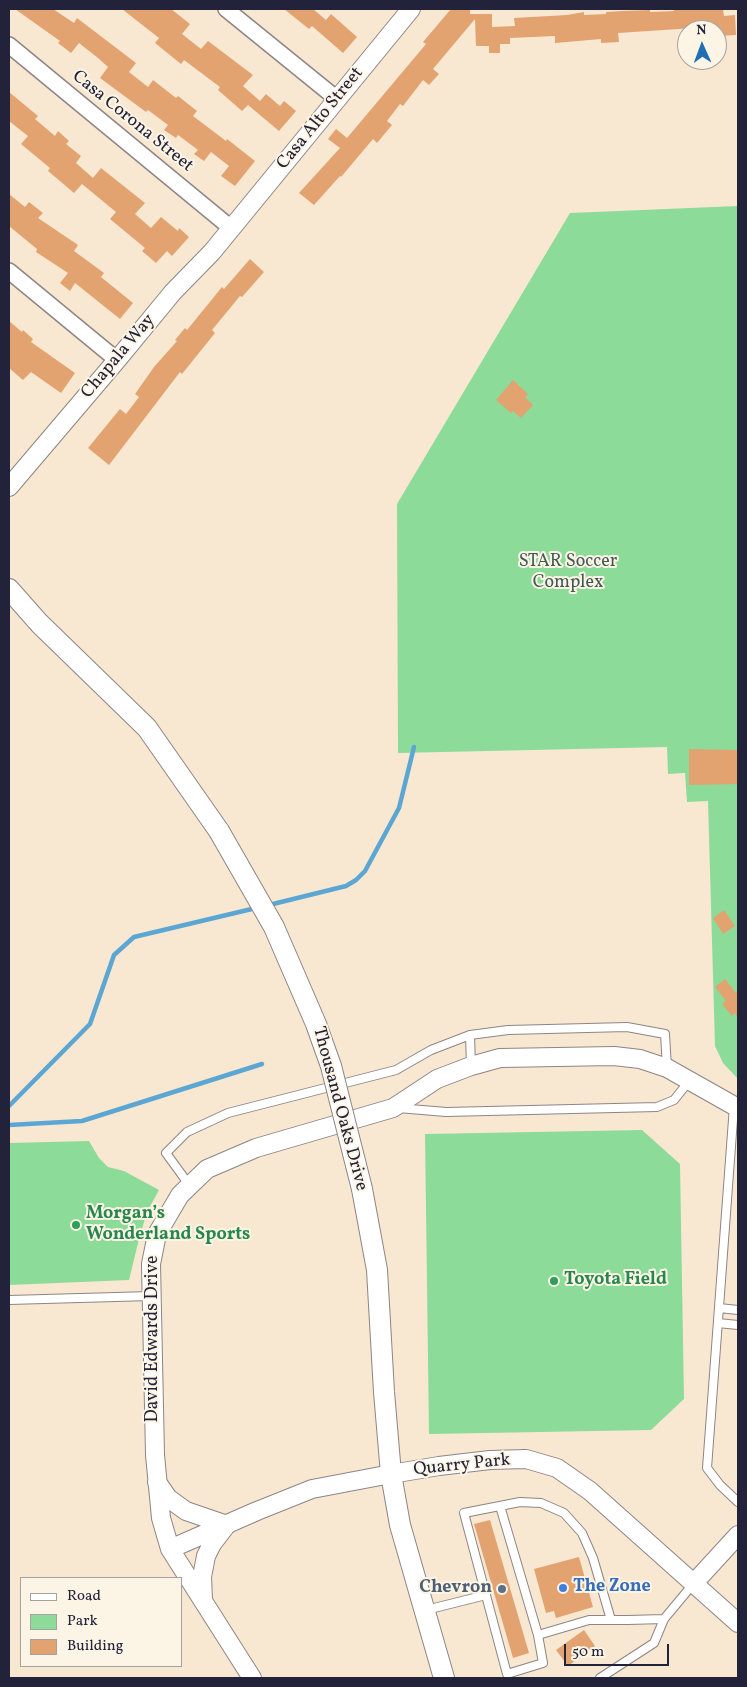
<!DOCTYPE html>
<meta charset="utf-8">
<style>
body{margin:0}
#map{position:relative;width:747px;height:1687px;overflow:hidden;background:#f8e8d1;font-family:Vollkorn,serif}
canvas{display:block}
.frame{position:absolute;inset:0;border:10px solid #22223b;pointer-events:none}
.legend{position:absolute;left:20px;top:1577px;width:162px;height:90px;box-sizing:border-box;background:#fcf5e5;border:1px solid #a5a1a1;margin:0;padding:6px 9px;list-style:none;font-size:15px;color:#22223b}
.legend li{display:flex;align-items:center;gap:10px;height:25px}
.legend b{width:25px;border:1px solid #a5a1a1}
.north{position:absolute;left:677px;top:20px;width:50px;height:50px;box-sizing:border-box;background:#fcf5e5;border:1px solid #a5a1a1;border-radius:50%;rotate:358deg;font-size:14px;font-weight:700;line-height:20px;text-align:center;color:#22223b}
.north::after{content:'';display:block;margin:auto;width:18px;height:22px;background:#1f6fb2;clip-path:polygon(50% 0,100% 100%,50% 72%,0 100%)}
.scale{position:absolute;left:564px;top:1644px;width:105px;height:22px;box-sizing:border-box;border:2px solid #22223b;border-top:0;padding-left:6px;font-size:15px;line-height:18px;white-space:nowrap;color:#22223b;-webkit-text-stroke:4px #fcf5e5;paint-order:stroke}
</style>
<div id="map">
<canvas width="747" height="1687"></canvas>
<div class="frame"></div>
<ul class="legend">
<li><b style="height:6px;background:#fff"></b>Road</li>
<li><b style="height:14px;background:#8ddb99"></b>Park</li>
<li><b style="height:14px;background:#e2a370"></b>Building</li>
</ul>
<div class="north">N</div>
<div class="scale">50 m</div>
</div>
<script>
const ctx = document.querySelector('canvas').getContext('2d');
ctx.lineJoin = 'round';
function paint(path, color) { ctx.fillStyle = color; ctx.fill(path, 'evenodd'); }
const poly = rows => new Path2D(rows.map(r => 'M' + r).join(''));
function trace(path, color, width, dash) { ctx.strokeStyle = color; ctx.lineWidth = width; ctx.lineCap = dash ? 'butt' : 'round'; ctx.setLineDash(dash || []); ctx.stroke(path); }
function label(font, color, halo, rows, align = 'center') {
  ctx.font = font + ' Vollkorn,serif'; ctx.lineWidth = 4; ctx.setLineDash([]); ctx.textBaseline = 'middle'; ctx.strokeStyle = halo; ctx.fillStyle = color; for (const [text, x, y, turn = 0] of rows) {
    ctx.save(); ctx.translate(x, y); ctx.rotate((+turn || 0) * Math.PI / 180); ctx.textAlign = isNaN(turn) ? turn : align; if (halo) ctx.strokeText(text, 0, 0); ctx.fillText(text, 0, 0); ctx.restore();
  }
}
const green = poly([
 [738,206,738,1079,723,1063,715,1046,708,801,687,802,685,773,668,774,667,747,398,753,397,504,570,213],
 [642,1130,680,1164,684,1399,651,1430,429,1434,425,1134],
 [89,1141,99,1158,108,1167,124,1171,159,1190,147,1212,139,1239,129,1280,9,1285,9,1143]
]);
const stream = poly([
 [269,905,346,886,356,880,365,871,399,808,414,747],
 [9,1106,90,1024,114,955,134,937,256,908],
 [9,1125,82,1121,262,1064]
]);
const building = poly([
 [15,9,53,9,74,23,77,18,136,63,129,72,148,87,153,80,176,98,178,96,197,111,193,116,226,141,227,139,255,161,235,186,221,176,229,166,211,152,204,161,194,154,198,150,178,135,176,138,164,130,168,125,148,110,146,112,100,78,108,67,98,58,79,43,71,53,58,43,60,41],
 [122,9,171,9,190,24,182,34,201,49,208,41,253,75,243,86,260,101,266,94,280,106,284,101,296,111,279,131,248,105,242,111,218,90,220,87,184,60,181,64,155,43,159,38],
 [284,9,313,9,326,20,331,14,357,37,343,53,312,26,309,29],
 [451,9,470,9,470,14,492,14,492,27,515,26,514,18,567,15,584,12,584,15,606,14,606,12,622,11,650,10,650,12,674,11,674,9,723,9,724,16,735,15,736,35,717,36,717,30,709,30,709,27,618,33,619,42,601,43,601,39,555,43,555,36,510,38,510,44,500,44,500,53,489,53,489,46,476,46,475,19,433,69,439,74,429,85,423,80,403,106,400,104,387,121,392,125,377,143,373,139,341,177,340,176,314,205,299,193,340,148,328,139,336,129,347,138,426,44,423,42],
 [9,92,38,116,35,119,55,136,58,131,69,141,66,144,81,156,76,163,93,178,101,168,145,203,135,214,151,228,161,217,178,231,179,228,189,237,172,256,167,251,156,263,142,251,145,248,110,219,116,212,82,184,74,193,48,171,50,168,21,144,28,136,9,121],
 [9,194,25,207,29,202,43,213,38,218,78,245,74,251,104,273,101,277,133,303,120,319,75,283,70,291,60,283,68,273,36,252,37,249,9,226],
 [250,259,264,272,242,297,240,296,212,330,215,333,182,374,180,372,109,465,88,448,120,409,126,414,139,397,135,394,154,367,177,341,175,340,185,328,187,330,222,287,224,289],
 [9,321,22,332,23,330,33,339,31,342,75,373,61,393,31,372,23,380,9,368],
 [513,380,528,394,525,397,533,405,521,418,513,411,511,413,496,400],
 [689,749,738,750,738,784,689,785],
 [724,910,735,926,723,934,713,918],
 [725,979,736,993,738,991,738,1018,735,1013,732,1016,722,1004,726,1001,715,987],
 [490,1520,529,1653,513,1658,474,1524],
 [579,1557,593,1607,556,1618,554,1611,546,1613,534,1569],
 [584,1630,595,1646,568,1666,556,1650]
]);
const service = poly([
 [470,1035,471,1066],
 [734,1106,707,1468,720,1485,738,1502],
 [398,1108,446,1112,657,1107,674,1100,690,1080],
 [190,1186,166,1153,187,1132,228,1113,396,1070,431,1050,470,1035,508,1030,627,1027,665,1034,667,1068],
 [9,1300,151,1296],
 [719,1308,738,1310],
 [718,1323,738,1325],
 [500,1506,538,1635],
 [426,1610,486,1595],
 [611,1620,593,1558,582,1533,564,1513,541,1503,520,1502,464,1513,507,1674,543,1663,538,1635,589,1620,628,1620,664,1619],
 [600,1678,654,1643,664,1619,694,1583]
]);
const minor = poly([
 [226,9,337,99],
 [9,45,231,228],
 [9,271,117,360]
]);
const tertiary = poly([
 [9,487,117,360,173,292,212,252,411,9],
 [157,1482,168,1498,186,1511,227,1525],
 [170,1549,257,1511,312,1489,391,1474,439,1466,490,1460,526,1459,557,1468,590,1491,738,1623],
 [694,1583,738,1535],
 [203,1600,202,1577,206,1556,212,1544,225,1527],
 [252,1678,170,1549,161,1518,155,1455,151,1264,157,1234,180,1195,207,1169,256,1148,393,1108,437,1079,471,1066,500,1058,614,1056,640,1059,667,1068,738,1108]
]);
const secondary = poly([
 [9,589,39,623,147,728,219,831],
 [362,1189,377,1270,384,1392,391,1474,400,1525,444,1678]
]);
const secondaryBridge = poly([
 [219,831,274,927,316,1024,331,1066,362,1189]
]);
const markers = [
 [76,1225,5,"#2e9e5b"],
 [554,1281,5,"#2e9e5b"],
 [563,1588,5,"#3f7fe0"],
 [502,1589,5,"#5c6f8a"]
];
const streetNames = [
 ["Casa Alto Street",321,119,-51],
 ["Casa Corona Street",132,122,39],
 ["Chapala Way",119,357,-50],
 ["Thousand Oaks Drive",339,1109,75],
 ["David Edwards Drive",154,1339,-90],
 ["Quarry Park",462,1466,-6]
];
const parkNames = [
 ["STAR Soccer",568,563],
 ["Complex",568,584]
];
const leisureNames = [
 ["Morgan’s",86,1215],
 ["Wonderland Sports",86,1236],
 ["Toyota Field",564,1281]
];
const shopNames = [
 ["The Zone",573,1588]
];
const serviceNames = [
 ["Chevron",492,1589]
];
paint(green, '#8ddb99');
trace(stream, '#5ba6d3', 4.5);
paint(building, '#e2a370');
trace(service, '#8d8586', 10);
trace(minor, '#8d8586', 18);
trace(tertiary, '#8d8586', 20);
trace(secondary, '#8d8586', 22);
trace(service, '#fff', 8);
trace(minor, '#fff', 15);
trace(tertiary, '#fff', 18);
trace(secondary, '#fff', 20);
trace(secondaryBridge, '#8d8586', 22, []);
trace(secondaryBridge, '#fff', 20);
for (const [x, y, r, color] of markers) { const dot = new Path2D(); dot.arc(x, y, r, 0, 2 * Math.PI); ctx.fillStyle = color; ctx.fill(dot); trace(dot, '#fcf5e5', 2); }
label('18px', '#22223b', '#fcf5e5', streetNames);
label('18px', '#425a57', '#fcf5e5', parkNames);
label('bold 18px', '#27864d', '#fcf5e5', leisureNames, 'left');
label('bold 18px', '#366cbe', '#fcf5e5', shopNames, 'left');
label('bold 18px', '#4e5e75', '#fcf5e5', serviceNames, 'right');
</script>
